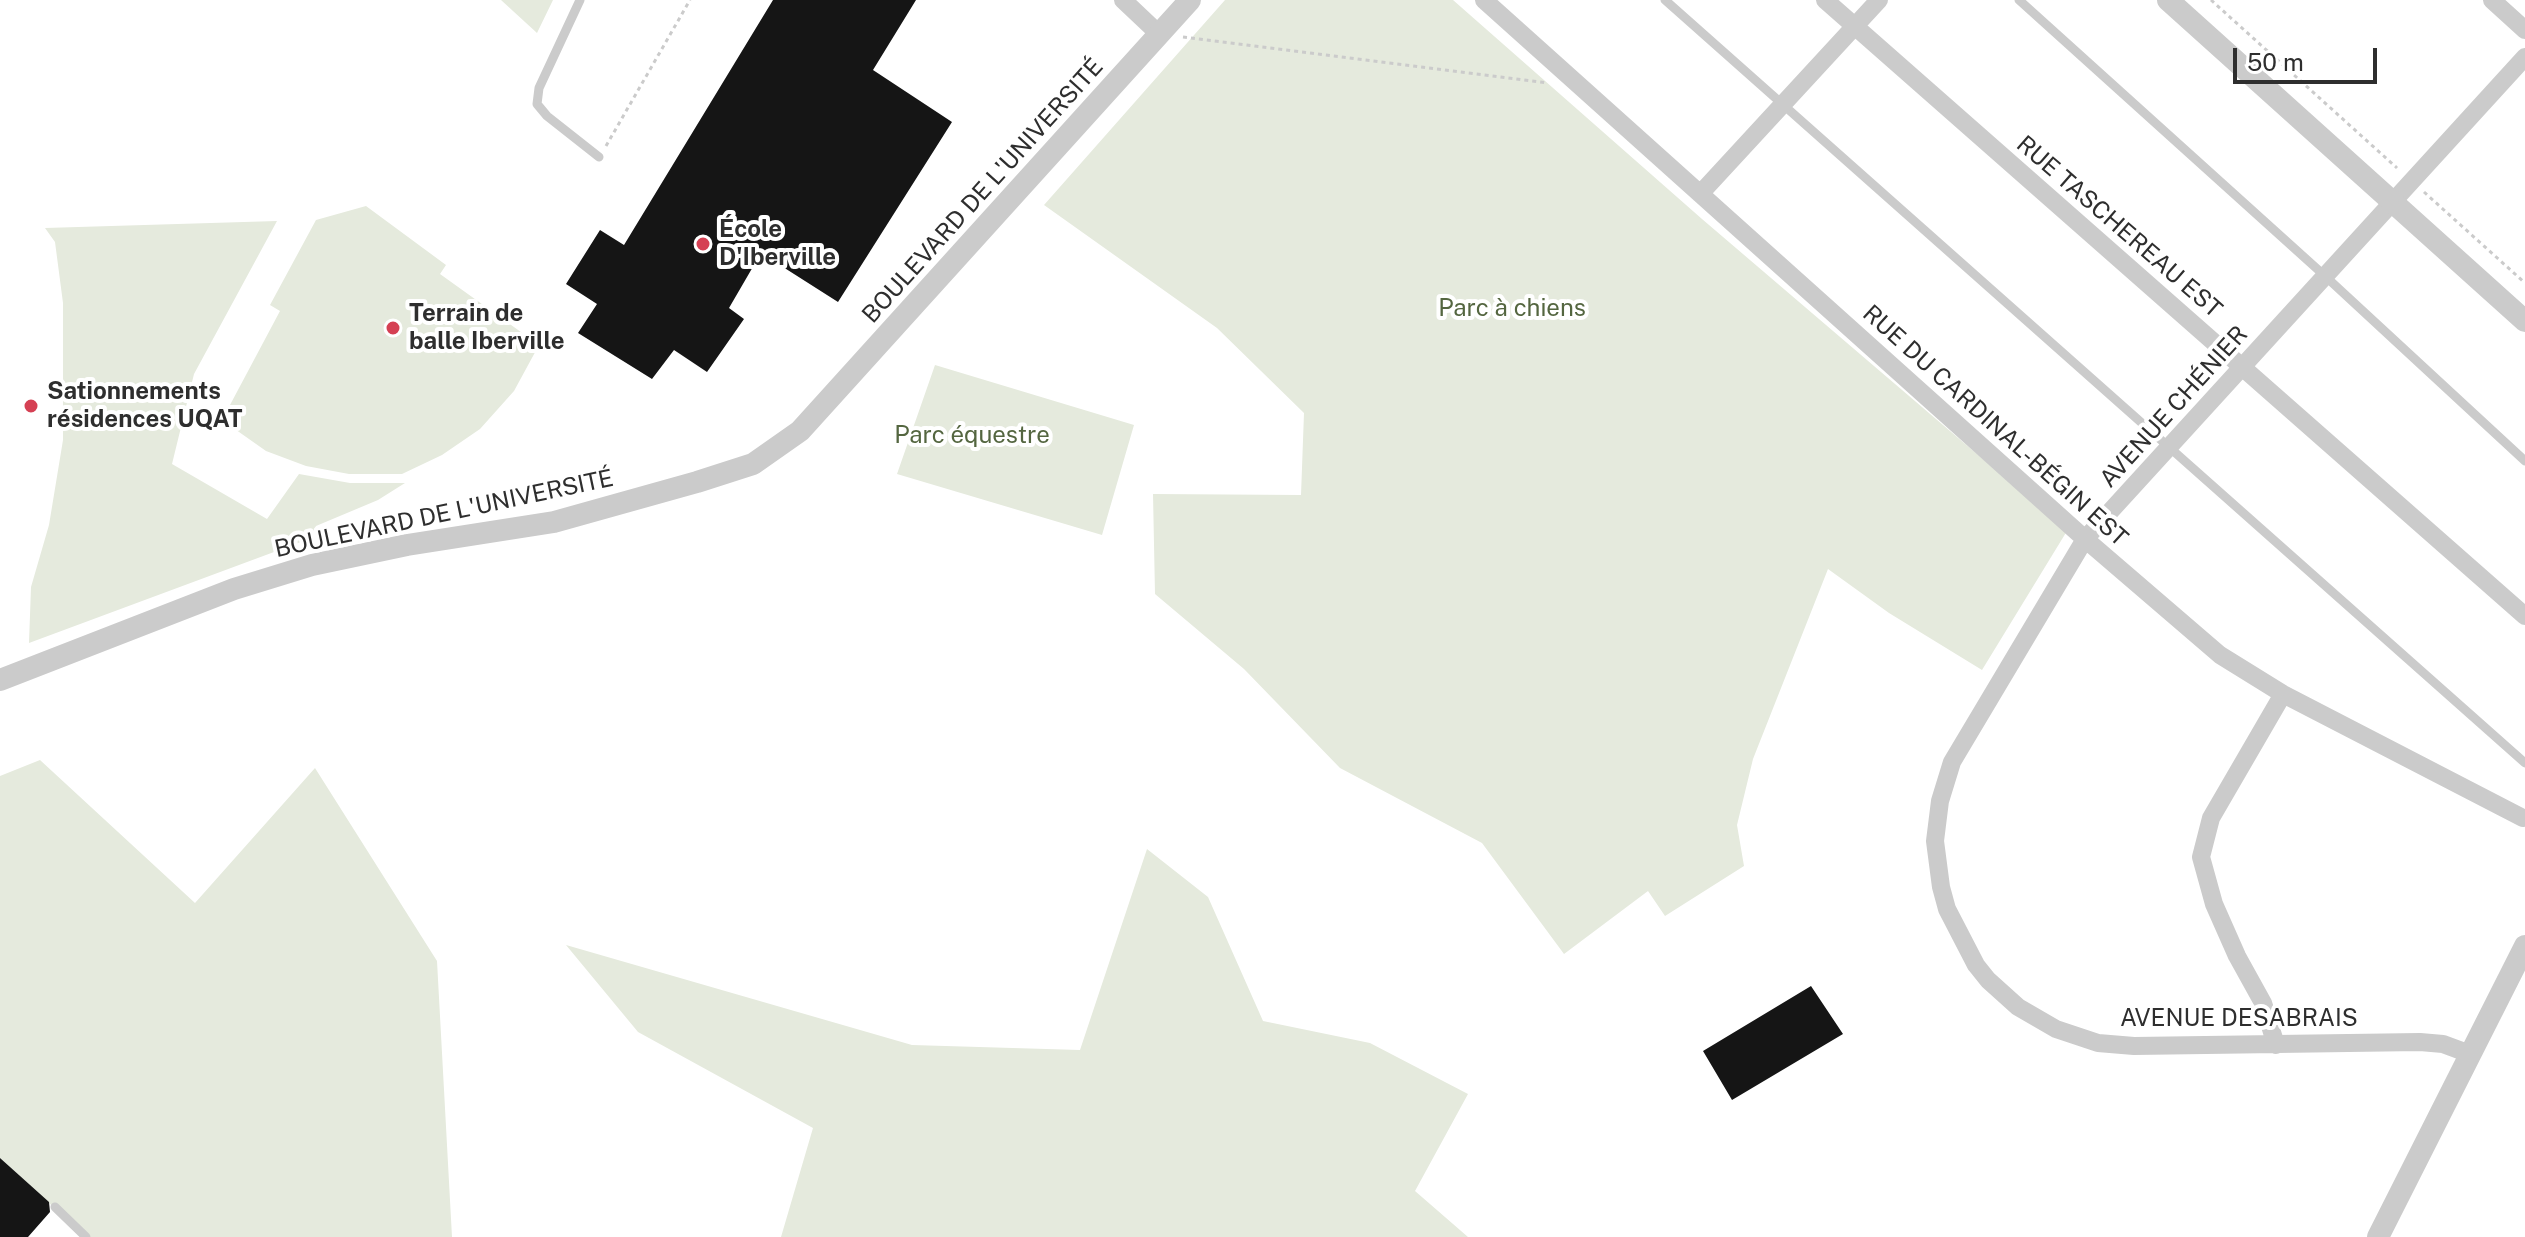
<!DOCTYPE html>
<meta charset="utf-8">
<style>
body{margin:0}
#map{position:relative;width:2525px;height:1237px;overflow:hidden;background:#fff;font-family:"Public Sans",sans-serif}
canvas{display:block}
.scale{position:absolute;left:2233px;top:48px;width:144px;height:36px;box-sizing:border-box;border:4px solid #2e2e2e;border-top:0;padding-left:10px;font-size:24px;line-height:28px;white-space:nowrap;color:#2e2e2e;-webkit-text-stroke:6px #fff;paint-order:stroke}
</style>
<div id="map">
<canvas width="2525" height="1237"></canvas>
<div class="scale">50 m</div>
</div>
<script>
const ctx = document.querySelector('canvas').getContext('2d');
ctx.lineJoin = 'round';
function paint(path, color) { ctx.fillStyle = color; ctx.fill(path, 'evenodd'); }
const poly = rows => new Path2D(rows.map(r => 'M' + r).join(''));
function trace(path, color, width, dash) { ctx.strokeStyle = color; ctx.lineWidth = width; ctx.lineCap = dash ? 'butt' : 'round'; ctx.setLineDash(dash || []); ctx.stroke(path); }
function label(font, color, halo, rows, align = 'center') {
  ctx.font = font + ' "Public Sans",sans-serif'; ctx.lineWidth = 8; ctx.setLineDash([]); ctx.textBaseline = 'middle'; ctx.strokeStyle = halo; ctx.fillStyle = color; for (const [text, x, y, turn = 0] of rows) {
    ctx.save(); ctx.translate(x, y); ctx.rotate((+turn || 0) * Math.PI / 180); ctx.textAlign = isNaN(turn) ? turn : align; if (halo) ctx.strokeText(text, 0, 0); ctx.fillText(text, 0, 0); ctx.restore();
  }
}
const green = poly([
 [501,0,553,0,537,33],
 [1225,0,1453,0,1702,219,2067,531,1982,670,1889,613,1828,569,1753,759,1737,825,1744,866,1665,916,1648,891,1564,954,1482,843,1340,768,1244,669,1155,594,1153,494,1301,495,1304,413,1217,328,1044,205],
 [366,206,446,265,440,274,539,345,514,391,480,429,442,455,402,474,349,474,306,466,266,451,222,420,280,311,270,305,316,220],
 [277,221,194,374,172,464,267,519,299,474,350,483,405,483,378,500,316,526,309,539,29,643,31,587,49,525,63,440,63,303,55,242,45,228],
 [935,365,1134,425,1102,535,897,474],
 [40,760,195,903,315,768,437,961,452,1237,86,1237,0,1158,0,776],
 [1147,849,1208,897,1263,1021,1370,1043,1468,1094,1415,1191,1468,1237,781,1237,813,1128,638,1032,566,945,912,1045,1080,1050]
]);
const building = poly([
 [773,0,916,0,873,70,952,122,838,302,761,253,729,308,744,319,707,372,674,350,652,379,578,333,597,304,566,284,600,230,624,245],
 [1811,986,1843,1034,1732,1100,1703,1051],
 [0,1158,49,1202,50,1212,28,1237,0,1237]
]);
const path = poly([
 [2211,0,2397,168],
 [1183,37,1548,83],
 [606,146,690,0],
 [2424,192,2525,283]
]);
const service = poly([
 [580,0,539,88,537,104,547,116,599,157],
 [1665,0,2525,763],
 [2019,0,2325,276,2525,461],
 [55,1207,86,1237]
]);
const minor = poly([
 [1123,0,1159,34],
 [1484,0,2085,539,2220,655,2283,694,2523,818],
 [1825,0,2525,616],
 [2492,0,2525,30],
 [1700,194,1879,0],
 [2276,1045,2263,1003,2237,956,2214,904,2201,857,2211,818,2283,694],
 [2470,1054,2443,1044,2420,1042,2134,1046,2098,1043,2056,1029,2018,1007,1988,980,1976,965,1947,909,1941,887,1935,841,1940,801,1952,762,2085,539,2525,57]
]);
const tertiary = poly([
 [2168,0,2525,321],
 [0,680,234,589,312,565,407,545,554,522,697,482,753,464,800,431,1190,0],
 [2378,1237,2525,946]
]);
const markers = [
 [703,244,8,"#d54053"],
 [393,328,8,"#d54053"],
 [31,406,8,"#d54053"]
];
const streetNames = [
 ["BOULEVARD DE L'UNIVERSITÉ",983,191,-48],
 ["RUE TASCHEREAU EST",2119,227,41],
 ["AVENUE CHÉNIER",2174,407,-48],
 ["RUE DU CARDINAL-BÉGIN EST",1995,426,42],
 ["BOULEVARD DE L'UNIVERSITÉ",444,514,-12],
 ["AVENUE DESABRAIS",2239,1019]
];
const poiNames = [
 ["École",719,230],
 ["D'Iberville",719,258],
 ["Terrain de",409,314],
 ["balle Iberville",409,342],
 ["Sationnements",47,392],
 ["résidences UQAT",47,420]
];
const parkNames = [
 ["Parc à chiens",1512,309],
 ["Parc équestre",972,436]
];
paint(green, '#e5eadd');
paint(building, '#151515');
trace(path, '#cbcbcb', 3, [4, 4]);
trace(service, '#cbcbcb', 9);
trace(minor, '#cbcbcb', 18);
trace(tertiary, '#cbcbcb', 22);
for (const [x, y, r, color] of markers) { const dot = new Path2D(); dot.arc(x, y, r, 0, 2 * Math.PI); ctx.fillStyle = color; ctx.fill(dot); trace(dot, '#fff', 3); }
label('24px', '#2e2e2e', '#fff', streetNames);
label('bold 24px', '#2e2e2e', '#fff', poiNames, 'left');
label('24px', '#546640', '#fff', parkNames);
</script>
